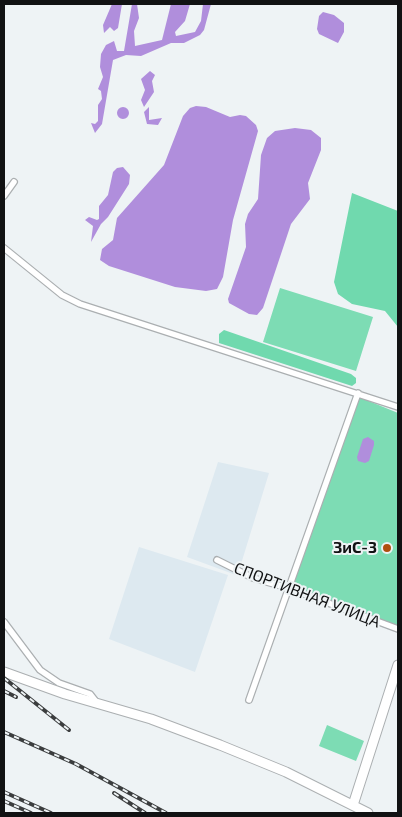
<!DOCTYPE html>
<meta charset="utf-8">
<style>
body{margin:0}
#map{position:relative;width:402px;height:817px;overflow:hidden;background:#eef3f5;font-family:"Exo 2",sans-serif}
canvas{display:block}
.frame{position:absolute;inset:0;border:5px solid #111213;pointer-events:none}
</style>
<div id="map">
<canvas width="402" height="817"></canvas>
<div class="frame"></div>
</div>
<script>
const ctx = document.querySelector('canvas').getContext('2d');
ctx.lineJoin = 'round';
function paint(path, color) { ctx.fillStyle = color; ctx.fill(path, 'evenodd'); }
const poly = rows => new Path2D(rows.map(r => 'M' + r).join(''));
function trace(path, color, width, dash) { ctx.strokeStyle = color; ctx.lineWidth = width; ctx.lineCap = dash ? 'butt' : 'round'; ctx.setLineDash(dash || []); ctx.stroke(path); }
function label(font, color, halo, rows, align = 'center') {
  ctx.font = font + ' "Exo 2",sans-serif'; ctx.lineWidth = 4; ctx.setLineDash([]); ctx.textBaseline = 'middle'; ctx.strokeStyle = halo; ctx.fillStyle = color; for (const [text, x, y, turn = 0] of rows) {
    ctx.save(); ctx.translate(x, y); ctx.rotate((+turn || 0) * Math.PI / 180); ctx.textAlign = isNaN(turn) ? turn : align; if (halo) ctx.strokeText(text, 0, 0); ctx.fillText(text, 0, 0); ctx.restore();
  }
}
const built = poly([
 [218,462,269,473,241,564,236,575,187,557],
 [139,547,228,575,195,672,109,639]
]);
const green = poly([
 [280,288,373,317,356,371,263,342],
 [359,397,398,413,398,626,293,586],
 [327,725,364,741,356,761,319,746]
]);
const forest = poly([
 [352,193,398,211,398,327,385,311,352,304,338,294,334,282],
 [224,330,351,374,356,378,356,383,352,386,219,343,219,334]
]);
const water = poly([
 [112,4,122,4,118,28,114,31,110,27,104,33,103,25],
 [132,4,137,4,139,18,134,31,135,46,162,40,171,4,190,4,185,21,175,32,176,36,195,32,201,21,203,4,211,4,204,30,200,35,184,43,171,43,141,56,126,55,113,60,102,124,95,133,91,123,95,124,98,121,98,105,102,99,101,91,98,89,103,77,100,67,101,54,106,45,114,41,117,51,124,51],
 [323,12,334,15,344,23,344,32,338,43,319,34,317,29,319,16],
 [150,71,155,75,152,81,154,92,144,107,141,100,145,90,141,79],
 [196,106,206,107,230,117,240,115,246,116,256,125,258,131,233,220,223,277,217,289,206,291,175,287,109,266,100,260,102,249,113,240,117,218,164,165,183,116,190,108],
 '117 113a6 6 0 1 1 12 0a6 6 0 1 1-12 0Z',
 [149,107,149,120,162,118,158,125,147,124,144,112],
 [295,128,311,130,321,138,321,150,308,183,310,199,291,224,263,308,257,315,249,314,229,303,228,299,246,247,245,224,248,214,258,199,261,155,267,138,275,131],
 [123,167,130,175,129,184,108,217,101,224,91,242,93,226,85,220,89,217,97,220,99,219,99,206,108,195,113,172,117,168],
 [368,437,374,441,374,445,369,461,365,463,358,461,357,457,363,439]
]);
const street = poly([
 [4,196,14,182],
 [4,248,62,295,80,304,398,407],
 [217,560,253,578,288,588,398,629],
 [4,622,40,670,59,683,90,694,97,703],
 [249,700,358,393]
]);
const secondary = poly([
 [4,672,65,694,151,719,220,745,286,772,368,813],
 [353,805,398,665]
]);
const rail = poly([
 [4,678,69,730],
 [4,691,16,697],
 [4,732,76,764,166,813],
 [4,792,51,813],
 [114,793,145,813],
 [4,801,31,813]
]);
const markers = [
 [387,548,5,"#b04f0e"]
];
const poiNames = [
 ["ЗиС-3",377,548]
];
const streetNames = [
 ["СПОРТИВНАЯ УЛИЦА",307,595,21]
];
paint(built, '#dde9f0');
paint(green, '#7ddcb4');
paint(forest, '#70d9ae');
paint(water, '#b08edc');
trace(street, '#abafb1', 8);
trace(secondary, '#abafb1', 11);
trace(street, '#fff', 5.5);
trace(secondary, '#fff', 9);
trace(rail, '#3b3d3e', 4);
trace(rail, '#eef3f5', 2, [5.5]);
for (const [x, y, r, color] of markers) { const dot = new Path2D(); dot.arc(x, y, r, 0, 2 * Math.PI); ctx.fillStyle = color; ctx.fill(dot); trace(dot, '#eef3f5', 2); }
label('bold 16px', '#111213', '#eef3f5', poiNames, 'right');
label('16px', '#111213', '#eef3f5', streetNames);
</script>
